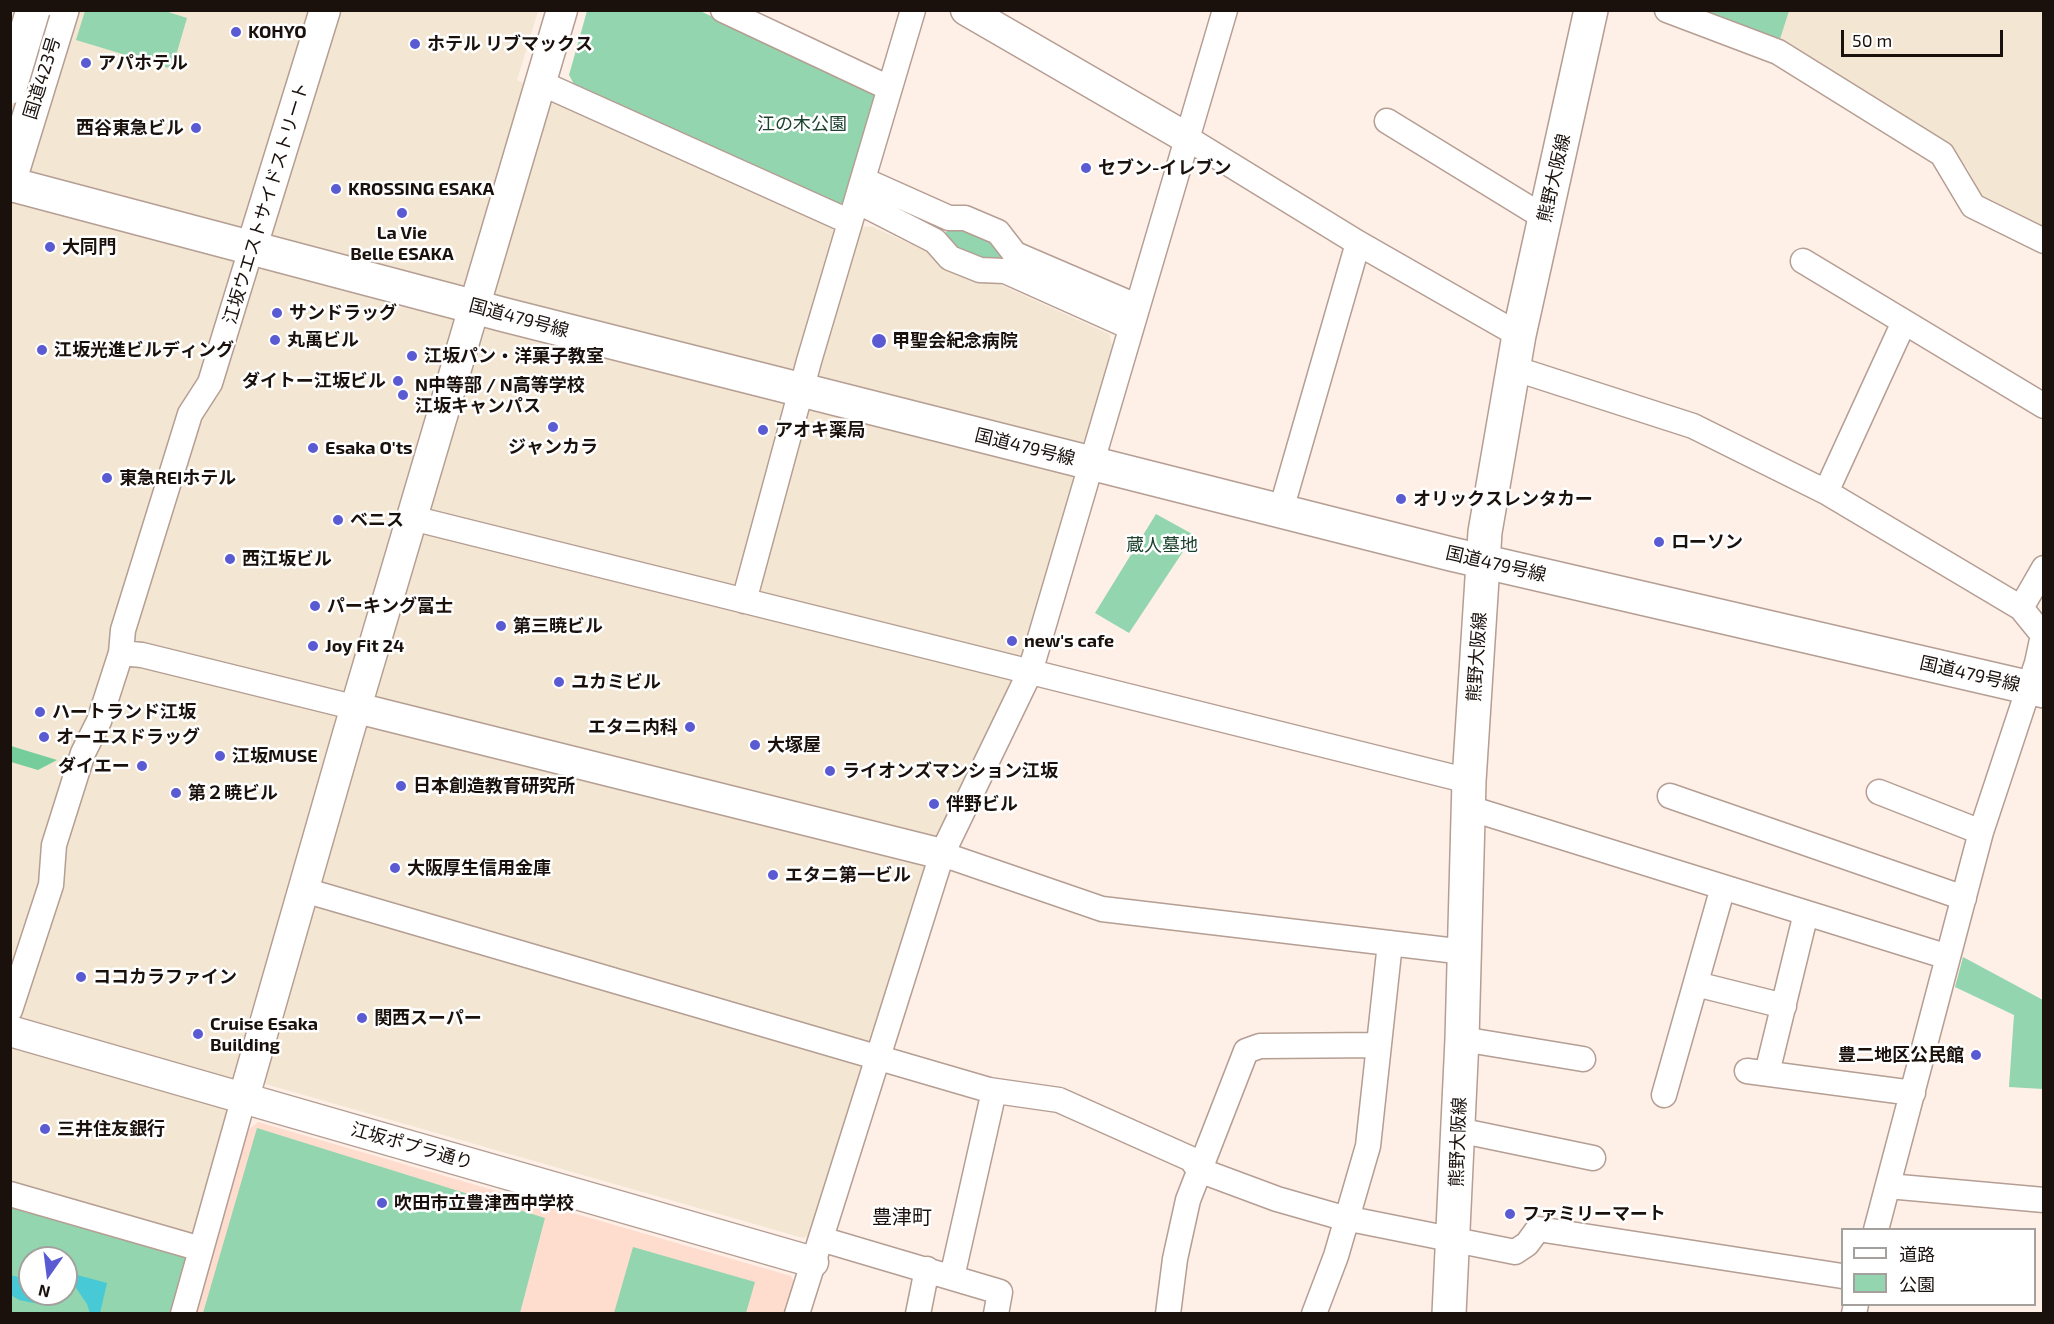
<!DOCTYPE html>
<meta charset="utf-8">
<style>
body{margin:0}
#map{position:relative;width:2054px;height:1324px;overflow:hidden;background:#feefe7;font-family:"Exo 2","Noto Sans JP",sans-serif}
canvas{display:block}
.frame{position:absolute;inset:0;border:12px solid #1a110d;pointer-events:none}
.legend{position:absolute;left:1841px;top:1228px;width:195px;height:78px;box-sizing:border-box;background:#fff;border:2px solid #a3a09e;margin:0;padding:8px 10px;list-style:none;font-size:18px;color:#1a110d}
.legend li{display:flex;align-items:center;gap:12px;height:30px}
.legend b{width:30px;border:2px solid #a3a09e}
.north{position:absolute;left:18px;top:1246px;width:60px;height:60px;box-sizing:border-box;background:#fff;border:2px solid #a3a09e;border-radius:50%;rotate:194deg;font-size:16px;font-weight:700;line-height:24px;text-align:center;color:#1a110d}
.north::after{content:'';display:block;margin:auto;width:21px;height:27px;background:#5a5ad2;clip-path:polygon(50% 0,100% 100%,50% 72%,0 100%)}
.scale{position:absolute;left:1841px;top:30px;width:162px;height:27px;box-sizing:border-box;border:3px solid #1a110d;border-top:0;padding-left:8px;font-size:18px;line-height:21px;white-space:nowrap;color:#1a110d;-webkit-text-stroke:4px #fff;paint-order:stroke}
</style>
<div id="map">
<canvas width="2054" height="1324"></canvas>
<div class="frame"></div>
<ul class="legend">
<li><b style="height:8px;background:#fff"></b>道路</li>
<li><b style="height:16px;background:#92d5ae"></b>公園</li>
</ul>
<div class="north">N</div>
<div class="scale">50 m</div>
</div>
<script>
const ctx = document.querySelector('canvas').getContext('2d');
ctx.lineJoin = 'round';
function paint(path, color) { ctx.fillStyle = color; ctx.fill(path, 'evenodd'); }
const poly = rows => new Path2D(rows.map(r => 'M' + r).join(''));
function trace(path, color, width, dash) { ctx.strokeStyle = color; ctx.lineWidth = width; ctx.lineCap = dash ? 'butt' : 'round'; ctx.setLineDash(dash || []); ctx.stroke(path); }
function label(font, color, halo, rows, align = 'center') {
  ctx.font = font + ' "Exo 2","Noto Sans JP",sans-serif'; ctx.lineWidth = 5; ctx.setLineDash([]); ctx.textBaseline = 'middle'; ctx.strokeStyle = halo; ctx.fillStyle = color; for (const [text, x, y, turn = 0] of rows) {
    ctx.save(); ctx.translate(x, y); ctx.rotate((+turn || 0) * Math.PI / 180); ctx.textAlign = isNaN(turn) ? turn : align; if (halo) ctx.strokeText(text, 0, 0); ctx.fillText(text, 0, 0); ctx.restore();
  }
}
const commercial = poly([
 [10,11,538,11,517,80,835,225,873,227,1109,334,1112,346,1025,655,814,1234,803,1238,241,1077,201,1228,190,1236,11,1184],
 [1694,11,2043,11,2043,226,1981,195,1968,169,1947,144]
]);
const built = poly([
 [258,1122,791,1276,795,1284,786,1313,196,1314,248,1130]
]);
const green = poly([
 [85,11,165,11,187,18,172,69,76,40],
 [587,11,700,11,871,89,878,101,849,200,835,206,575,86,569,75],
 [1696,11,1789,11,1779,42],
 [948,228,968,230,991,240,1005,254,1003,262,982,261,960,252,944,237],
 [1156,514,1194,535,1129,633,1095,613],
 [1963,957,2043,1000,2043,1089,2009,1087,2014,1015,1955,987],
 [257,1128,545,1218,520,1313,203,1313],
 [10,1205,181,1252,190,1265,176,1313,11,1313],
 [30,1258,66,1258,66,1294,30,1294],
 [633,1247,755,1282,746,1313,614,1313]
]);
const forest = poly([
 [10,746,11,746,57,760,38,770,11,762]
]);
const water = poly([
 [66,1272,107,1283,100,1313,90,1313,87,1304,72,1282,66,1283],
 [10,1275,30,1280,30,1294,62,1294,61,1298,49,1306,19,1300,11,1295]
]);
const minor = poly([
 [723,10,889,88],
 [1667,10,1778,52,1942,154,1973,206,2044,241],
 [541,83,850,222],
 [1387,121,1545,218],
 [1187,138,1358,243,1519,335],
 [864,180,949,218,965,218,998,232,1015,254,1136,306],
 [857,201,935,241,950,258,980,270,1005,271,1130,327],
 [1803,261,2044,406],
 [1513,368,1693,426,1826,492,2021,608,2043,635,2037,663,1981,832,1876,1230],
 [1826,492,1904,322],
 [1281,510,1358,243],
 [412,518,1469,781],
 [744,601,809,361,913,10],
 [2021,608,2044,568],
 [121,653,142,655,357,708],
 [1879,792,1981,832],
 [1670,796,1964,898],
 [1469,808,1948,957],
 [942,854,1102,909,1465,952],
 [304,890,989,1090,1059,1100,1191,1159,1199,1170,1277,1199,1340,1217,1515,1252,1527,1244,1538,1229,1842,1276],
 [1696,984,1784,1006],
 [10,1010,51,885,54,845,83,753,99,721,121,653,123,630,190,414,210,383,252,246],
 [1462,1039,1583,1059],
 [1747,1071,1913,1093],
 [1767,1073,1806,913],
 [1664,1095,1723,887],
 [1458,1130,1593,1158],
 [1888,1186,2044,1200],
 [10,1194,201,1249],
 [821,1239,1000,1292,996,1314],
 [952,1277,994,1091],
 [183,1314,244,1097],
 [797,1314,942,854,1030,672,1225,10],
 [918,1314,927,1269],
 [1168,1314,1175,1259,1188,1200,1246,1051,1260,1046,1379,1045],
 [1314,1314,1336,1256,1368,1146,1390,943],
 [1854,1314,1856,1304]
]);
const tertiary = poly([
 [966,10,1187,138],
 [252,246,325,10],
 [357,708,942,854],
 [10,1031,813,1262],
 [244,1097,348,734,562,10]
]);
const secondary = poly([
 [1449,1314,1462,1039,1469,781,1485,532,1519,335,1591,10]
]);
const trunk = poly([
 [10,179,62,10],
 [10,184,505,315,1451,554,2044,691]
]);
const trunkBridge = poly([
 [10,87,33,10]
]);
const markers = [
 [236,32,6,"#5a5ad2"],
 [415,44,6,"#5a5ad2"],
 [86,63,6,"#5a5ad2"],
 [196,128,6,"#5a5ad2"],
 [1086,168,6,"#5a5ad2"],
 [336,189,6,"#5a5ad2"],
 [402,213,6,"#5a5ad2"],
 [50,247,6,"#5a5ad2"],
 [277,313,6,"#5a5ad2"],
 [275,340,6,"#5a5ad2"],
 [879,341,8,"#5a5ad2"],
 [42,350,6,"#5a5ad2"],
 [412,356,6,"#5a5ad2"],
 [398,381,6,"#5a5ad2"],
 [403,395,6,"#5a5ad2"],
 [553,427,6,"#5a5ad2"],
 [763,430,6,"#5a5ad2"],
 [313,448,6,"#5a5ad2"],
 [107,478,6,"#5a5ad2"],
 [1401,499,6,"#5a5ad2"],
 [338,520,6,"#5a5ad2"],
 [1659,542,6,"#5a5ad2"],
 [230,559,6,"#5a5ad2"],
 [315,606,6,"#5a5ad2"],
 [501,626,6,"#5a5ad2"],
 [1012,641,6,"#5a5ad2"],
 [313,646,6,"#5a5ad2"],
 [559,682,6,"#5a5ad2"],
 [40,712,6,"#5a5ad2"],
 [690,727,6,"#5a5ad2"],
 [44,737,6,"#5a5ad2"],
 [755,745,6,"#5a5ad2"],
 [220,756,6,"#5a5ad2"],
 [142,766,6,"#5a5ad2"],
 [830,771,6,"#5a5ad2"],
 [401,786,6,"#5a5ad2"],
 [176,793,6,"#5a5ad2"],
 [934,804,6,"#5a5ad2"],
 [395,868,6,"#5a5ad2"],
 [773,875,6,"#5a5ad2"],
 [81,977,6,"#5a5ad2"],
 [362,1018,6,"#5a5ad2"],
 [198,1034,6,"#5a5ad2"],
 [1976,1055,6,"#5a5ad2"],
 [45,1129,6,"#5a5ad2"],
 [382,1203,6,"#5a5ad2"],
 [1510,1214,6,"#5a5ad2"]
];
const poiNames = [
 ["KOHYO",248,32],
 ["ホテル リブマックス",427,44],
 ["アパホテル",98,63],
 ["西谷東急ビル",184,128,"right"],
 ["セブン-イレブン",1098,168],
 ["KROSSING ESAKA",348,189],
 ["La Vie",402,233,"center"],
 ["Belle ESAKA",402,254,"center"],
 ["大同門",62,247],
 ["サンドラッグ",289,313],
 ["丸萬ビル",287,340],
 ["甲聖会紀念病院",892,341],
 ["江坂光進ビルディング",54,350],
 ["江坂パン・洋菓子教室",424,356],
 ["ダイトー江坂ビル",386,381,"right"],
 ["N中等部 / N高等学校",415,385],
 ["江坂キャンパス",415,406],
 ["アオキ薬局",775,430],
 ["ジャンカラ",553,447,"center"],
 ["Esaka O'ts",325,448],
 ["東急REIホテル",119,478],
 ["オリックスレンタカー",1413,499],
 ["ベニス",350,520],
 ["ローソン",1671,542],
 ["西江坂ビル",242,559],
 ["パーキング冨士",327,606],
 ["第三暁ビル",513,626],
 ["new's cafe",1024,641],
 ["Joy Fit 24",325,646],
 ["ユカミビル",571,682],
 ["ハートランド江坂",52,712],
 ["エタニ内科",678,727,"right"],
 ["オーエスドラッグ",56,737],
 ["大塚屋",767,745],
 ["江坂MUSE",232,756],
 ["ダイエー",130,766,"right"],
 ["ライオンズマンション江坂",842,771],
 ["日本創造教育研究所",413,786],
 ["第２暁ビル",188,793],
 ["伴野ビル",946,804],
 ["大阪厚生信用金庫",407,868],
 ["エタニ第一ビル",785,875],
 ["ココカラファイン",93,977],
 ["関西スーパー",374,1018],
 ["Cruise Esaka",210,1024],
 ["Building",210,1045],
 ["豊二地区公民館",1964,1055,"right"],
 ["三井住友銀行",57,1129],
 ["吹田市立豊津西中学校",394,1203],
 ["ファミリーマート",1522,1214]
];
const streetNames = [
 ["国道423号",42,78,-73],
 ["熊野大阪線",1554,178,-77],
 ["江坂ウエストサイドストリート",266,203,-73],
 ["国道479号線",519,318,15],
 ["国道479号線",1025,447,14],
 ["国道479号線",1496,564,13],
 ["熊野大阪線",1477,657,-86],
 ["国道479号線",1970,674,13],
 ["熊野大阪線",1458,1142,-88],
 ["江坂ポプラ通り",412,1146,16]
];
const parkNames = [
 ["江の木公園",802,124],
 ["蔵人墓地",1162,545]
];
const neighbourhoodNames = [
 ["豊津町",902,1217]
];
paint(commercial, '#f3e6d2');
paint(built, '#feddce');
paint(green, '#92d5ae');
paint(forest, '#75cd9c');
paint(water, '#48c9d6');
trace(minor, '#b59e93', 27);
trace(tertiary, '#b59e93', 33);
trace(secondary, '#b59e93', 36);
trace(trunk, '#b59e93', 36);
trace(minor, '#fff', 24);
trace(tertiary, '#fff', 30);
trace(secondary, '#fff', 33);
trace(trunk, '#fff', 33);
trace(trunkBridge, '#b59e93', 36, []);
trace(trunkBridge, '#fff', 33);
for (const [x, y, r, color] of markers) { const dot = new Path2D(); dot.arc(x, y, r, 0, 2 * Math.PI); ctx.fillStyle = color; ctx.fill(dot); trace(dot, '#fff', 2); }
label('bold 18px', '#1a110d', '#fff', poiNames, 'left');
label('18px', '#1a110d', '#fff', streetNames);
label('18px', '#1c422e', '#fff', parkNames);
label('20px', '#1a110d', '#fff', neighbourhoodNames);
</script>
